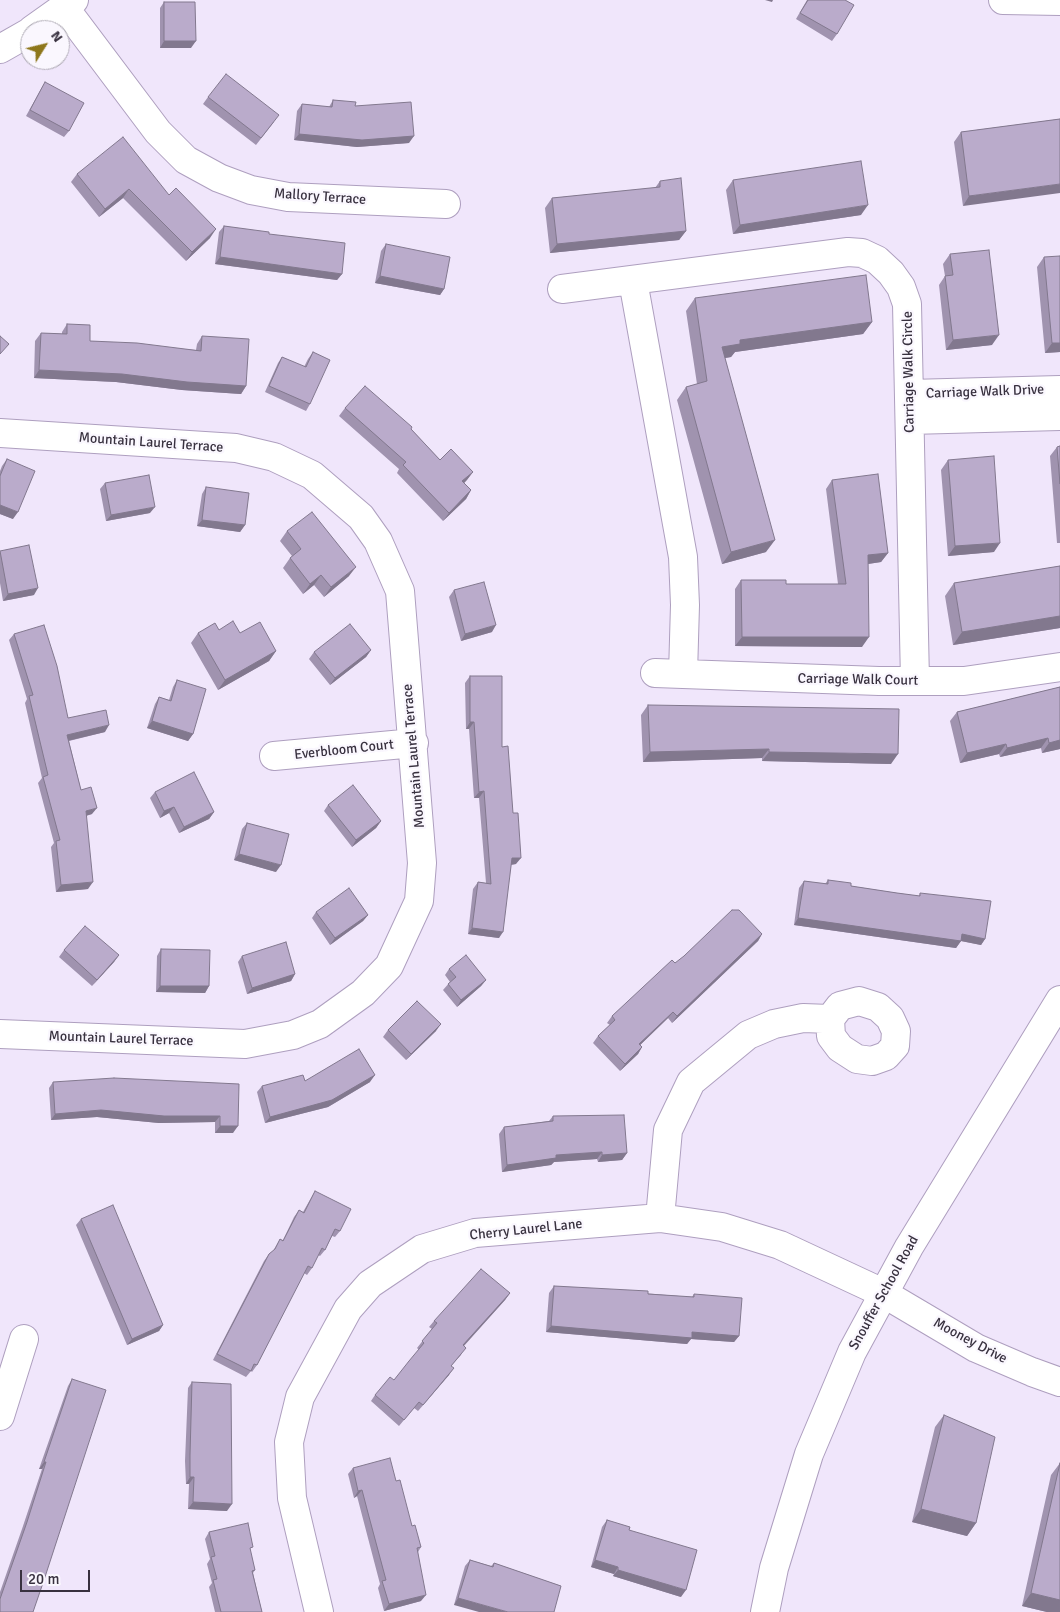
<!DOCTYPE html>
<style>
body{margin:0}
#map{position:relative;width:1060px;height:1612px;overflow:hidden;background:#f0e6fb;font-family:Signika,sans-serif}
canvas{display:block}
.north{position:absolute;left:20px;top:20px;width:50px;height:50px;box-sizing:border-box;background:#faf7fe;border:1px solid #aca8b2;border-radius:50%;rotate:54deg;font-size:14px;font-weight:700;line-height:20px;text-align:center;color:#38313f}
.north::after{content:'';display:block;margin:auto;width:18px;height:22px;background:#8e771b;clip-path:polygon(50% 0,100% 100%,50% 72%,0 100%)}
.scale{position:absolute;left:20px;top:1570px;width:70px;height:22px;box-sizing:border-box;border:2px solid #38313f;border-top:0;padding-left:6px;font-size:15px;line-height:18px;white-space:nowrap;color:#38313f;-webkit-text-stroke:4px #faf7fe;paint-order:stroke}
</style>
<div id="map">
<canvas width="1060" height="1612"></canvas>
<div class="north">N</div>
<div class="scale">20 m</div>
</div>
<script>
const ctx = document.querySelector('canvas').getContext('2d');
ctx.lineJoin = 'round';
const poly = rows => new Path2D(rows.map(r => 'M' + r).join(''));
function trace(path, color, width, dash) { ctx.strokeStyle = color; ctx.lineWidth = width; ctx.lineCap = dash ? 'butt' : 'round'; ctx.setLineDash(dash || []); ctx.stroke(path); }
function paint(path, color) { ctx.fillStyle = color; ctx.fill(path, 'evenodd'); }
function label(font, color, halo, rows, align = 'center') {
  ctx.font = font + ' Signika,sans-serif'; ctx.lineWidth = 4.5; ctx.setLineDash([]); ctx.textBaseline = 'middle'; ctx.strokeStyle = halo; ctx.fillStyle = color; for (const [text, x, y, turn = 0] of rows) {
    ctx.save(); ctx.translate(x, y); ctx.rotate((+turn || 0) * Math.PI / 180); ctx.textAlign = isNaN(turn) ? turn : align; if (halo) ctx.strokeText(text, 0, 0); ctx.fillText(text, 0, 0); ctx.restore();
  }
}
const minor = poly([
 [1003,0,1060,1],
 [64,7,158,132,186,160,219,178,251,190,288,197,446,204],
 [32,30,74,0],
 [0,49,30,32],
 [633,281,683,557,685,605,683,674],
 [562,289,848,252,862,253,877,260,891,273,901,287,907,304,915,681],
 [910,394,1060,390],
 [910,420,1060,416],
 [0,433,236,448,274,457,312,475,361,517,378,541,400,591,422,863,419,901,389,966,363,993,320,1024,293,1035,245,1044,0,1034],
 [655,673,879,681,964,681,1060,667],
 [274,756,414,743],
 [660,1218,668,1130,691,1082,748,1035,774,1024,803,1018,830,1019,840,1006,859,1001,878,1007,890,1018,896,1031,895,1046,886,1056,872,1061,857,1059,840,1048,831,1036,830,1019],
 [0,1416,24,1339],
 [319,1612,292,1498,289,1442,300,1397,348,1309,370,1284,422,1249,475,1233,660,1218,722,1227,780,1245,883,1293,976,1348,1032,1372,1060,1382]
]);
const major = poly([
 [765,1612,774,1568,809,1454,852,1352,909,1247,1060,1000]
]);
const wall = poly([
 [807,0,845,0,837,34,832,41,796,19],
 [164,2,191,48,160,48,160,8],
 [45,82,69,131,64,137,26,116,41,89],
 [208,97,274,122,256,145,203,104],
 [333,100,355,106,409,143,357,147,294,140,297,111,302,104,329,107],
 [1060,119,963,206,954,142,961,132],
 [77,174,169,195,210,238,186,261,123,198,99,217,71,182],
 [733,180,861,215,733,234,726,190],
 [660,181,686,231,679,240,550,253,545,208,552,198,655,188],
 [224,226,269,234,342,274,337,280,215,264,219,232],
 [386,244,444,289,440,295,375,283,381,251],
 [950,254,992,345,946,350,939,285,945,276,943,264],
 [1044,257,1060,352,1045,353,1037,267],
 [695,298,872,322,863,334,735,352,731,357,725,358,766,552,722,564,677,400,686,387,697,384,686,311],
 [67,324,90,341,196,350,197,344,202,336,246,386,241,394,182,390,116,382,34,378,35,341,41,333,62,334,62,332],
 [313,352,310,404,306,411,265,392,278,363,282,357,304,367,308,359],
 [345,408,411,429,440,460,473,472,464,483,471,490,466,499,443,521,397,473,399,469,339,416],
 [1060,446,1060,543,1057,543,1050,456,1057,447],
 [7,459,13,519,0,514,0,471,2,466],
 [948,460,994,552,948,556,941,470],
 [832,480,888,553,881,562,868,564,862,647,735,646,735,589,741,580,786,584,838,584,826,489],
 [105,483,150,513,106,521,100,489],
 [206,487,245,525,240,532,197,526,202,494],
 [287,531,349,576,324,597,314,585,303,594,283,568,290,558,292,556,280,541],
 [0,551,34,595,3,601,0,583],
 [1060,566,1060,628,953,645,945,596,954,583],
 [454,590,492,632,461,641,449,597],
 [219,630,276,651,269,661,218,690,191,643,198,633],
 [14,634,68,718,105,732,69,741,81,790,92,814,86,816,88,889,56,892,51,847,54,843,38,783,42,778,25,703,27,699,9,640],
 [371,650,366,657,330,685,309,659,314,652],
 [470,676,502,747,516,864,511,865,499,938,468,934,473,889,478,882,486,883,479,798,474,798,469,729,466,729,465,683],
 [177,680,193,734,188,741,147,728,155,704,159,697,169,700,173,687],
 [1060,687,1060,749,1042,753,1041,748,1000,757,999,754,960,763,950,721,957,712],
 [648,705,891,764,762,761,762,758,643,762,641,715],
 [155,792,214,812,209,819,179,833,169,813,160,818,150,798],
 [328,805,381,821,376,828,352,847,324,811],
 [247,823,276,872,234,860,242,829],
 [828,880,851,886,897,893,919,896,920,893,985,939,981,945,961,941,956,948,794,925,799,888,804,881,825,884],
 [316,912,368,915,363,921,330,945,312,918],
 [762,934,758,941,672,1023,668,1018,640,1045,642,1047,638,1054,620,1071,593,1043,598,1036,610,1025,607,1023,612,1016,675,963],
 [161,949,209,986,205,993,156,992,157,956],
 [64,950,119,955,114,962,92,986,59,957],
 [242,956,295,974,291,981,247,994,238,962],
 [449,969,486,980,481,986,457,1007,443,990,450,982,445,975],
 [388,1030,436,1031,406,1060,383,1037],
 [305,1081,370,1082,328,1107,265,1123,257,1092,262,1086],
 [53,1082,239,1084,233,1133,215,1133,215,1122,159,1123,97,1117,51,1120,49,1088],
 [553,1116,627,1153,622,1160,598,1162,597,1159,554,1162,551,1165,502,1172,499,1134,504,1127,549,1121],
 [315,1191,340,1231,335,1237,332,1236,325,1250,320,1256,318,1255,312,1268,307,1275,304,1273,257,1365,252,1372,251,1371,246,1377,213,1360,264,1261,269,1254,273,1251,280,1239,283,1240,294,1217,299,1210,303,1212],
 [81,1219,163,1325,159,1331,127,1345,76,1225],
 [554,1286,692,1297,694,1294,739,1336,734,1342,691,1339,687,1344,546,1332,549,1293],
 [510,1293,505,1300,464,1346,461,1355,451,1366,449,1375,418,1411,414,1408,399,1426,371,1401,375,1395,394,1380,419,1350,417,1348,432,1329,429,1327,434,1321],
 [72,1379,0,1612,0,1592,22,1529,42,1469,39,1469,68,1386],
 [192,1382,227,1511,188,1509,189,1484,186,1484,185,1461,188,1388],
 [944,1415,976,1523,967,1536,912,1522,935,1427],
 [1060,1463,1060,1612,1047,1612,1022,1606,1051,1475],
 [353,1468,396,1481,412,1526,421,1547,418,1552,421,1601,384,1611,378,1588,380,1584,363,1519,357,1496,354,1498,348,1474],
 [607,1520,629,1530,681,1597,613,1576,614,1574,591,1567,602,1527],
 [209,1532,250,1551,255,1570,253,1573,262,1612,215,1612,209,1587,212,1583,207,1564,210,1559,205,1539],
 [470,1560,491,1566,494,1563,561,1586,454,1605,465,1566]
]);
const shadedWall = poly([
 [765,0,773,0,772,2],
 [164,41,196,41,191,48,160,48],
 [299,134,414,136,409,143,357,147,294,140],
 [1060,184,1060,193,963,206,969,196],
 [129,189,123,198,99,217,105,209],
 [868,205,861,215,733,234,740,225],
 [216,229,210,238,186,261,192,252],
 [686,231,679,240,550,253,557,244],
 [220,257,342,274,337,280,215,264],
 [380,276,444,289,440,295,375,283],
 [872,322,863,334,735,352,731,357,713,360,722,347,740,340],
 [999,335,992,345,946,350,953,340],
 [1052,343,1060,343,1060,352,1045,353],
 [39,370,122,374,246,386,241,394,182,390,116,382,34,378],
 [473,472,467,480,457,490,462,481],
 [471,490,466,499,443,521,449,513],
 [0,505,18,512,13,519,0,514],
 [155,507,150,513,106,521,111,515],
 [202,520,245,525,240,532,197,526],
 [775,540,766,552,722,564,731,552],
 [1000,543,994,552,948,556,955,546],
 [888,553,881,562,861,565,868,555],
 [356,567,349,576,324,597,331,587],
 [321,575,314,585,303,594,310,584],
 [38,588,34,595,3,601,8,594],
 [1060,616,1060,628,953,645,962,632],
 [496,625,492,632,461,641,465,634],
 [742,637,869,637,862,647,735,646],
 [371,650,366,657,330,685,335,678],
 [276,651,269,661,218,690,225,680],
 [152,721,193,734,188,741,147,728],
 [470,722,474,722,469,729,466,729],
 [109,725,105,732,63,742,67,735],
 [1048,738,1041,748,1000,757,1007,748],
 [1060,740,1060,749,1042,753,1049,743],
 [1006,744,999,754,960,763,967,753],
 [769,749,762,758,643,762,650,752],
 [769,752,898,754,891,764,762,761],
 [484,791,479,798,474,798,479,792],
 [174,807,169,813,160,818,164,811],
 [97,808,92,814,81,817,86,811],
 [214,812,209,819,179,833,184,827],
 [381,821,376,828,352,847,356,840],
 [239,854,281,865,276,872,234,860],
 [512,858,521,858,516,864,508,865],
 [93,882,88,889,56,892,61,885],
 [368,915,363,921,330,945,335,938],
 [798,918,962,934,985,939,981,945,961,941,956,948,794,925],
 [472,928,503,932,499,938,468,934],
 [762,934,758,941,672,1023,677,1016],
 [119,955,114,962,92,986,97,980],
 [295,974,291,981,247,994,252,988],
 [486,980,481,986,457,1007,461,1000],
 [160,986,209,986,205,993,156,992],
 [673,1012,668,1018,634,1051,639,1044],
 [441,1024,436,1031,406,1060,411,1054],
 [642,1047,638,1054,620,1071,625,1064],
 [375,1075,370,1082,328,1107,265,1123,270,1117],
 [101,1110,220,1116,215,1122,159,1123,97,1117,51,1120,55,1114],
 [220,1126,238,1126,233,1133,215,1133],
 [602,1152,597,1159,554,1162,551,1165,502,1172,507,1165,556,1155],
 [627,1153,622,1160,598,1162,602,1155],
 [510,1293,505,1300,458,1352,463,1345],
 [163,1325,159,1331,127,1345,132,1339],
 [551,1326,692,1332,739,1336,734,1342,691,1339,687,1344,546,1332],
 [454,1368,449,1375,418,1411,423,1405],
 [44,1462,46,1462,42,1469,39,1469],
 [190,1477,194,1477,189,1484,186,1484],
 [362,1490,357,1496,354,1498,358,1491],
 [193,1502,232,1504,227,1511,188,1509],
 [921,1509,976,1523,967,1536,912,1522],
 [595,1560,618,1567,614,1574,591,1567],
 [618,1570,686,1590,681,1597,613,1576],
 [1031,1593,1060,1600,1060,1612,1047,1612,1022,1606],
 [426,1595,421,1601,384,1611,389,1604],
 [458,1598,508,1612,479,1612,454,1605]
]);
const building = poly([
 [808,0,845,0,854,5,837,34,800,13,808,0],
 [164,2,195,2,196,41,164,41,164,2],
 [226,74,279,115,261,138,208,97,226,74],
 [45,82,84,103,69,131,30,110,45,82],
 [333,100,356,102,355,106,411,102,414,136,362,140,299,134,302,104,332,107,333,100],
 [1060,119,1060,184,969,196,961,132,1060,119],
 [123,137,169,195,176,188,216,229,192,252,129,189,105,209,77,174,123,137],
 [861,161,868,205,740,225,733,180,861,161],
 [681,178,686,231,557,244,552,198,660,187,660,181,681,178],
 [224,226,269,232,269,234,345,243,342,274,220,257,224,226],
 [386,244,450,257,444,289,380,276,386,244],
 [989,250,999,335,953,340,945,276,953,275,950,254,989,250],
 [1060,256,1060,343,1052,343,1044,257,1060,256],
 [866,275,872,322,740,340,740,344,722,347,775,540,731,552,686,387,707,381,695,298,866,275],
 [67,324,90,325,90,341,137,343,201,351,202,336,249,339,246,386,187,382,122,374,39,370,41,333,67,334,67,324],
 [0,336,9,344,0,354,0,336],
 [313,352,330,360,310,404,269,386,282,357,306,367,313,352],
 [365,386,412,427,411,429,440,460,451,449,473,472,462,481,471,490,449,513,403,465,406,462,345,408,365,386],
 [1060,446,1060,484,1057,447,1060,446],
 [994,456,1000,543,955,546,948,460,994,456],
 [7,459,35,471,18,512,0,505,0,476,7,459],
 [878,474,888,553,868,555,869,637,742,637,741,580,786,580,786,584,846,584,832,480,878,474],
 [149,475,155,507,111,515,105,483,149,475],
 [206,487,249,493,245,525,202,520,206,487],
 [312,512,356,567,331,587,321,575,310,584,290,558,301,549,287,531,312,512],
 [29,545,38,588,8,594,0,551,29,545],
 [1060,566,1060,616,962,632,954,583,1060,566],
 [484,582,496,625,465,634,454,590,484,582],
 [233,621,240,633,260,622,276,651,225,680,198,633,215,623,219,630,233,621],
 [350,624,371,650,335,678,314,652,350,624],
 [44,625,57,666,68,718,106,710,109,725,67,735,81,790,91,787,97,808,86,811,93,882,61,885,56,841,60,840,43,777,48,775,29,696,33,695,14,634,44,625],
 [470,676,502,676,502,747,508,746,513,813,518,813,521,858,512,858,503,932,472,928,478,882,491,884,484,791,479,792,474,722,470,722,470,676],
 [177,680,206,689,193,734,152,721,159,697,171,701,177,680],
 [1060,687,1060,740,1049,743,1048,738,1007,748,1006,744,967,753,957,712,1060,687],
 [648,705,899,709,898,754,769,752,769,749,650,752,648,705],
 [194,772,214,812,184,827,174,807,164,811,155,792,194,772],
 [353,785,381,821,356,840,328,805,353,785],
 [247,823,289,834,281,865,239,854,247,823],
 [828,880,851,883,851,886,897,893,920,896,920,893,991,901,985,939,962,934,961,941,798,918,804,881,828,884,828,880],
 [349,888,368,915,335,938,316,912,349,888],
 [732,910,739,910,762,934,677,1016,673,1012,639,1044,642,1047,625,1064,598,1036,615,1020,612,1016,672,960,675,963,684,956,732,910],
 [85,926,119,955,97,980,64,950,85,926],
 [286,942,295,974,252,988,242,956,286,942],
 [161,949,210,950,209,986,160,986,161,949],
 [466,955,486,980,461,1000,448,984,456,977,449,969,466,955],
 [417,1001,441,1024,411,1054,388,1030,417,1001],
 [359,1049,375,1075,332,1100,270,1117,262,1086,303,1075,305,1081,359,1049],
 [114,1078,239,1084,238,1126,220,1126,220,1116,164,1116,101,1110,55,1114,53,1082,114,1078],
 [624,1115,627,1153,602,1155,602,1152,556,1155,556,1158,507,1165,504,1127,553,1121,553,1116,624,1115],
 [315,1191,351,1209,340,1231,335,1229,325,1250,322,1248,312,1268,308,1266,257,1365,254,1364,251,1371,217,1354,269,1254,275,1249,280,1239,283,1241,299,1210,304,1213,315,1191],
 [113,1205,163,1325,132,1339,81,1219,113,1205],
 [481,1269,510,1293,463,1345,466,1348,451,1366,454,1368,423,1405,419,1402,404,1420,375,1395,390,1377,394,1380,409,1361,424,1343,422,1341,437,1323,434,1321,481,1269],
 [554,1286,648,1291,648,1294,694,1297,694,1294,742,1298,739,1336,692,1332,692,1338,551,1326,554,1286],
 [72,1379,106,1390,44,1580,33,1612,0,1612,0,1599,27,1522,46,1462,44,1462,72,1379],
 [192,1382,231,1384,232,1504,193,1502,194,1477,190,1477,190,1455,192,1382],
 [944,1415,995,1437,976,1523,921,1509,944,1415],
 [390,1458,396,1481,400,1480,412,1526,415,1525,421,1547,417,1548,426,1595,389,1604,382,1581,386,1580,368,1513,362,1490,358,1491,353,1468,390,1458],
 [1060,1463,1060,1600,1031,1593,1060,1463],
 [607,1520,630,1527,629,1530,697,1550,686,1590,618,1570,618,1567,595,1560,607,1520],
 [248,1523,253,1547,250,1548,255,1570,252,1571,262,1612,221,1612,213,1580,217,1579,211,1557,215,1556,209,1532,248,1523],
 [470,1560,493,1567,494,1563,561,1586,554,1612,508,1612,458,1598,470,1560]
]);
const streetNames = [
 ["Mallory Terrace",320,197,4],
 ["Carriage Walk Circle",909,372,-91],
 ["Carriage Walk Drive",985,392,-2],
 ["Mountain Laurel Terrace",151,443,4],
 ["Carriage Walk Court",858,680,1],
 ["Everbloom Court",344,750,-6],
 ["Mountain Laurel Terrace",414,756,-95],
 ["Mountain Laurel Terrace",121,1039,2],
 ["Cherry Laurel Lane",526,1230,-6],
 ["Snouffer School Road",884,1293,-61],
 ["Mooney Drive",970,1341,28]
];
trace(minor, '#ae9fbf', 30);
trace(major, '#ae9fbf', 30);
trace(minor, '#fff', 28);
trace(major, '#fff', 28);
paint(wall, '#a093af');
paint(shadedWall, '#82788e');
paint(building, '#baabcb');
trace(building, '#82788e', 1);
label('14px', '#38313f', '#faf7fe', streetNames);
</script>
